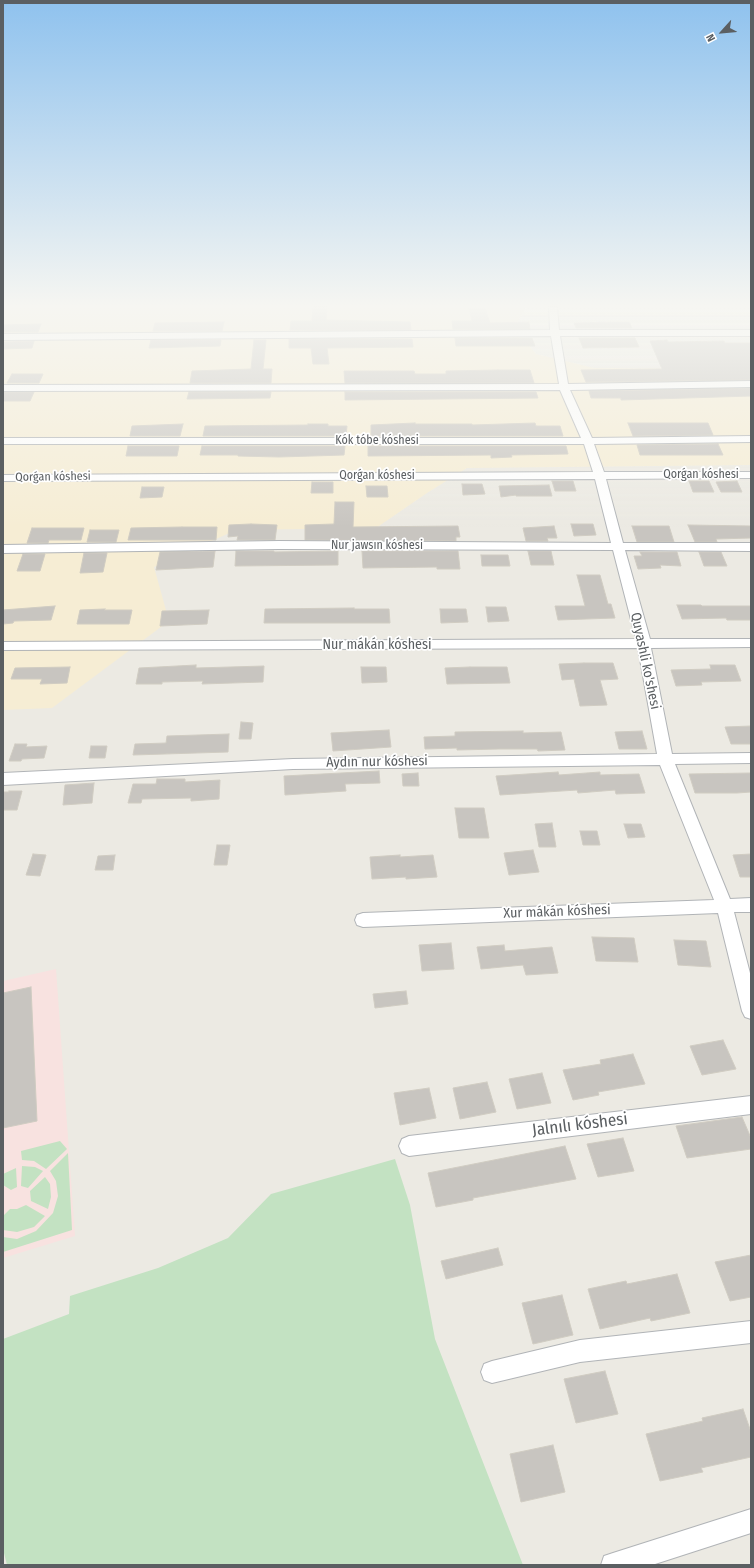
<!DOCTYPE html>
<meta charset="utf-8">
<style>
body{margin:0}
#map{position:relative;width:754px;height:1568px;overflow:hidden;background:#eceae3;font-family:"Fira Sans Condensed",sans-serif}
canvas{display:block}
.frame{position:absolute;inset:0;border:4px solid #5b5f62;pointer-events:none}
.north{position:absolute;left:702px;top:12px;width:40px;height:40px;-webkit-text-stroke:3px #fff;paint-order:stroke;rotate:243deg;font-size:11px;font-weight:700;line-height:16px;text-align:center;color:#5b5f62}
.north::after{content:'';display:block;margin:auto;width:14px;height:18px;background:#5b5f62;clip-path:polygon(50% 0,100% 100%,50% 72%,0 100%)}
</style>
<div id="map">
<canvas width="754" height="1568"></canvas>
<div class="frame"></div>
<div class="north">N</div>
</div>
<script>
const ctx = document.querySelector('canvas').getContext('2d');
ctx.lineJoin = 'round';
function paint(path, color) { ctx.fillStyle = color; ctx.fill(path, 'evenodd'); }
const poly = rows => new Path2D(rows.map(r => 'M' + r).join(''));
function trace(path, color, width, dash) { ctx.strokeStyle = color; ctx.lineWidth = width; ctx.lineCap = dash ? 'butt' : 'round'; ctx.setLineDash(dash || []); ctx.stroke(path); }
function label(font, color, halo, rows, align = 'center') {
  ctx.font = font + ' "Fira Sans Condensed",sans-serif'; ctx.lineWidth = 3.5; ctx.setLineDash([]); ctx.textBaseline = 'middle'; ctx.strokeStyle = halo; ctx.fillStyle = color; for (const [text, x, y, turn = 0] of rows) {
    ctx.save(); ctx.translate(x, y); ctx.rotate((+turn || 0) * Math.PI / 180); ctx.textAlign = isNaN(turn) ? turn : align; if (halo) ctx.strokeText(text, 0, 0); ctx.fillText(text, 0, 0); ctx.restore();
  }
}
const medical = poly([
 [56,969,75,1236,3,1258,3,981]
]);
const green = poly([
 [60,1141,67,1149,46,1169,34,1161,22,1160,21,1151],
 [68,1153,72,1230,3,1252,3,1237,17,1239,36,1231,53,1213,58,1196,56,1181,50,1171],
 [395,1159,410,1205,435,1339,523,1565,7,1565,3,1549,3,1339,69,1314,70,1296,158,1268,228,1238,271,1194],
 [22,1166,35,1167,43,1171,28,1188,21,1186],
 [16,1168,17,1187,11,1190,3,1185,3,1174],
 [45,1177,50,1184,51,1197,48,1209,31,1201,30,1191],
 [26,1205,45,1216,34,1227,17,1232,3,1230,3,1216,10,1209,17,1209]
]);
const sand = poly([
 [3,307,526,307,515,327,536,354,594,368,751,369,751,465,467,468,427,493,376,528,236,530,154,567,169,621,52,708,3,710]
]);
const building = poly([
 [313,307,327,307,326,320,410,322,411,330,290,330,291,321,312,321,313,307],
 [469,308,485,308,490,323,529,322,530,329,453,329,452,321,472,321,469,308],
 [224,322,222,331,153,331,155,323,224,322],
 [610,322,629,322,632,328,576,328,574,323,610,322],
 [41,324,38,332,3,332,3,325,41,324],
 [455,338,532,338,535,346,456,346,455,338],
 [579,338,635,338,639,347,583,348,579,338],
 [289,339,412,339,413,347,327,348,329,364,313,364,311,348,289,348,289,339],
 [151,340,221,340,220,346,149,348,151,340],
 [254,340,266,340,263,369,272,369,271,383,190,383,192,371,251,369,254,340],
 [667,340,668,342,724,341,725,343,751,343,751,380,586,382,581,370,662,369,650,341,667,340],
 [34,341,32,348,3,349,3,342,34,341],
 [498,370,530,370,534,383,345,383,344,371,414,371,415,374,446,374,446,371,498,370],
 [12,374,43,374,39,383,7,383,12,374],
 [751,388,751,396,621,400,621,398,591,398,589,391,751,388],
 [3,392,34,392,30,401,3,401,3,392],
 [189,392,271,392,270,398,187,399,189,392],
 [345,392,536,392,538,398,345,400,345,392],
 [415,423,415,424,472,424,472,425,535,423,536,426,560,426,563,436,371,436,371,425,415,423],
 [628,423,708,423,713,435,633,436,628,423],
 [183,424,180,436,130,436,132,426,183,424],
 [308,424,328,424,328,426,347,426,346,436,203,436,205,426,308,425,308,424],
 [718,444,723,455,640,455,637,445,718,444],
 [128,446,179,446,177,456,126,456,128,446],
 [202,446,345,446,344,455,279,457,238,456,238,455,200,455,202,446],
 [368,446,566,446,568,454,511,455,512,457,491,458,491,455,368,456,368,446],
 [552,481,573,481,576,491,555,491,552,481],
 [689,481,709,481,714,492,693,492,689,481],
 [737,481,742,492,721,492,716,482,737,481],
 [312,482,333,482,333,493,311,493,312,482],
 [462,484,482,484,485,494,463,495,462,484],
 [549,485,552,496,516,496,516,495,501,497,499,486,549,485],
 [366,486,387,486,388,497,367,497,366,486],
 [142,487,164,487,162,497,140,498,142,487],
 [335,502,354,502,353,527,458,526,460,537,456,537,456,541,305,540,305,525,334,524,335,502],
 [251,524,277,525,275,540,237,540,238,536,228,537,229,525,251,524],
 [571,524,593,524,596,535,574,536,571,524],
 [688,525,751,526,751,538,716,539,717,542,695,542,688,525],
 [554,526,557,538,547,538,548,541,526,541,523,528,554,526],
 [632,526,669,526,674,542,637,542,632,526],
 [182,527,217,527,216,540,128,540,131,528,182,527],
 [32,528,84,528,81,540,49,540,48,543,27,543,32,528],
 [90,530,119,530,116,542,87,542,90,530],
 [215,551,213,567,156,570,160,552,215,551],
 [236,551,274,551,274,552,338,551,338,565,235,566,236,551],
 [362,551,458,551,460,569,437,569,437,567,363,568,362,551],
 [528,551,551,551,554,565,531,565,528,551],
 [640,552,677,552,681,566,660,565,661,568,638,569,634,556,642,556,640,552],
 [699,552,721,552,727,566,704,566,699,552],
 [84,553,107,553,103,572,80,573,84,553],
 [23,554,45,554,40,571,17,571,23,554],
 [481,555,508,555,510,566,482,566,481,555],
 [577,575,600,575,608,604,611,604,615,618,558,620,555,606,585,606,577,575],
 [677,605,701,605,702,606,751,606,751,620,727,620,726,618,682,619,677,605],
 [55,606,51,620,14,621,13,623,3,624,3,610,55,606],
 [486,607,506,607,509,621,488,622,486,607],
 [354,608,354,609,389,609,390,623,264,623,265,609,354,608],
 [105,609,104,610,132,610,129,624,77,624,80,610,105,609],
 [440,609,466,609,468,622,441,623,440,609],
 [209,610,207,624,160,626,162,611,209,610],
 [584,663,613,663,618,679,600,680,607,705,580,706,574,679,562,680,559,664,584,663],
 [196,665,196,668,264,666,263,682,202,684,203,681,162,682,162,684,136,684,139,668,196,665],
 [710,665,735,665,741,681,701,682,702,685,676,686,671,670,711,669,710,665],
 [70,667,67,683,40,684,42,679,11,679,15,668,70,667],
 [361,667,386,667,387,682,362,683,361,667],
 [470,667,507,667,510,683,447,684,445,668,470,667],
 [241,722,253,723,251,739,239,739,241,722],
 [751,726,751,744,731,744,725,727,751,726],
 [389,730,391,747,333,751,331,733,389,730],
 [523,731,523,733,561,732,565,750,538,751,537,749,499,749,457,750,457,748,425,749,424,737,455,736,455,732,523,731],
 [642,731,647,749,619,749,615,732,642,731],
 [229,734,228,752,133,755,135,744,166,743,167,736,229,734],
 [15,744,27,744,26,747,47,746,44,758,22,759,21,761,9,761,15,744],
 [91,746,107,746,105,758,89,758,91,746],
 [379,771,380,783,345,784,346,791,285,795,284,776,379,771],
 [558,772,559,775,600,772,600,775,639,774,645,793,616,794,615,790,578,793,577,790,500,795,496,776,558,772],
 [418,773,419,786,403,786,402,774,418,773],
 [751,773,751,792,737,793,695,793,689,774,751,773],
 [157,779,185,779,185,782,220,780,219,799,191,801,191,798,142,799,141,803,128,803,133,784,156,784,157,779],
 [94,783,92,803,63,805,65,785,94,783],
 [9,791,22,791,17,810,3,810,3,792,9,792,9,791],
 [455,808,484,808,489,838,459,838,455,808],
 [552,823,556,847,539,847,535,824,552,823],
 [624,824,641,824,645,837,628,838,624,824],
 [580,831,597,831,600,845,583,845,580,831],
 [217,845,230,845,227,865,214,865,217,845],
 [533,850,539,872,509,875,504,853,533,850],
 [33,854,46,855,40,876,26,875,33,854],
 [751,854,751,877,740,877,733,855,751,854],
 [115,855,113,870,95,870,98,856,115,855],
 [400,855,400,857,433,855,437,877,406,879,406,877,372,879,370,857,400,855],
 [592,937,634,938,638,962,596,961,592,937],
 [674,940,706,941,711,967,678,965,674,940],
 [451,943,454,969,422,971,419,945,451,943],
 [504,945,505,951,552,947,558,973,526,975,523,965,481,969,477,947,504,945],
 [31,987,37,1121,3,1128,3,993,31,987],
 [406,991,408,1004,375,1008,373,994,406,991],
 [723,1040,736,1069,702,1075,690,1046,723,1040],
 [633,1054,645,1084,598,1092,599,1095,573,1100,563,1070,601,1064,600,1060,633,1054],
 [542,1073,551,1103,517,1109,509,1079,542,1073],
 [487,1082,496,1112,460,1119,453,1088,487,1082],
 [429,1088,436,1118,400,1125,394,1093,429,1088],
 [742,1117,751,1138,751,1149,687,1158,676,1126,742,1117],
 [623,1138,634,1171,598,1177,587,1144,623,1138],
 [565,1146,576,1179,473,1198,473,1200,436,1207,428,1173,565,1146],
 [498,1248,503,1265,446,1279,441,1261,498,1248],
 [751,1255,751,1297,730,1301,715,1262,751,1255],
 [677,1274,690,1313,651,1321,650,1318,600,1329,588,1289,626,1281,627,1284,677,1274],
 [562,1295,573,1335,533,1344,522,1303,562,1295],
 [605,1371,618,1414,576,1423,564,1379,605,1371],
 [743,1409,751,1432,751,1457,701,1468,703,1472,660,1481,646,1434,703,1421,702,1418,743,1409],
 [553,1445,565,1492,521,1502,510,1454,553,1445]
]);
const minor = poly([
 [549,307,557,307,559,330,751,330,751,336,560,336,568,384,751,381,751,387,570,390,592,438,751,436,751,442,594,444,604,472,751,472,751,478,606,479,623,543,751,543,751,551,625,550,650,639,751,639,751,647,651,648,672,754,751,753,751,763,675,764,730,899,751,898,751,912,734,912,751,977,751,1019,745,1017,742,1011,718,913,363,927,357,925,355,920,357,915,363,913,714,900,660,765,293,769,3,785,3,773,293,759,657,754,638,648,3,650,3,642,636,639,613,550,279,549,3,553,3,545,279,541,611,543,595,479,3,481,3,475,593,472,584,444,3,444,3,438,581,438,560,390,3,391,3,385,559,384,551,336,3,340,3,334,550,330,549,307],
 [751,1096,751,1114,409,1156,402,1153,399,1146,402,1139,409,1136,751,1096],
 [751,1321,751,1343,580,1362,492,1383,484,1380,481,1372,484,1364,492,1361,580,1340,751,1321],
 [751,1509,751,1533,652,1565,601,1565,604,1556,613,1553,751,1509]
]);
const farStreetnames = [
 ["Kók tóbe kóshesi",377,441],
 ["Qorǵan kóshesi",701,475],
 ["Qorǵan kóshesi",377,476],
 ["Qorǵan kóshesi",53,477,-1],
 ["Nur jawsın kóshesi",377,546]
];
const streetNames = [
 ["Nur mákán kóshesi",377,645],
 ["Quyashli ko'shesi",645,661,78],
 ["Aydın nur kóshesi",377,762,-1],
 ["Xur mákán kóshesi",557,912,-2]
];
const nearStreetnames = [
 ["Jalnılı kóshesi",580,1125,-7]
];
paint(medical, '#f8e2e0');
paint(green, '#c3e2c2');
paint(sand, '#f6edd4');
paint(building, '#c8c5c0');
trace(building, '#d0ccc2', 1);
trace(minor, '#b1b4b7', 2);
paint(minor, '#fff');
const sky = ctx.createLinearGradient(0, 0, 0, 527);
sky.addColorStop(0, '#8fc2ee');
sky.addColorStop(0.58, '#f6f6f2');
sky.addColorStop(1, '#f6f6f200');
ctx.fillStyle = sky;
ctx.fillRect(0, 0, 754, 527);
label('12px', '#5b5f62', '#fff', farStreetnames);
label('14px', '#5b5f62', '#fff', streetNames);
label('17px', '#5b5f62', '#fff', nearStreetnames);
</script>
